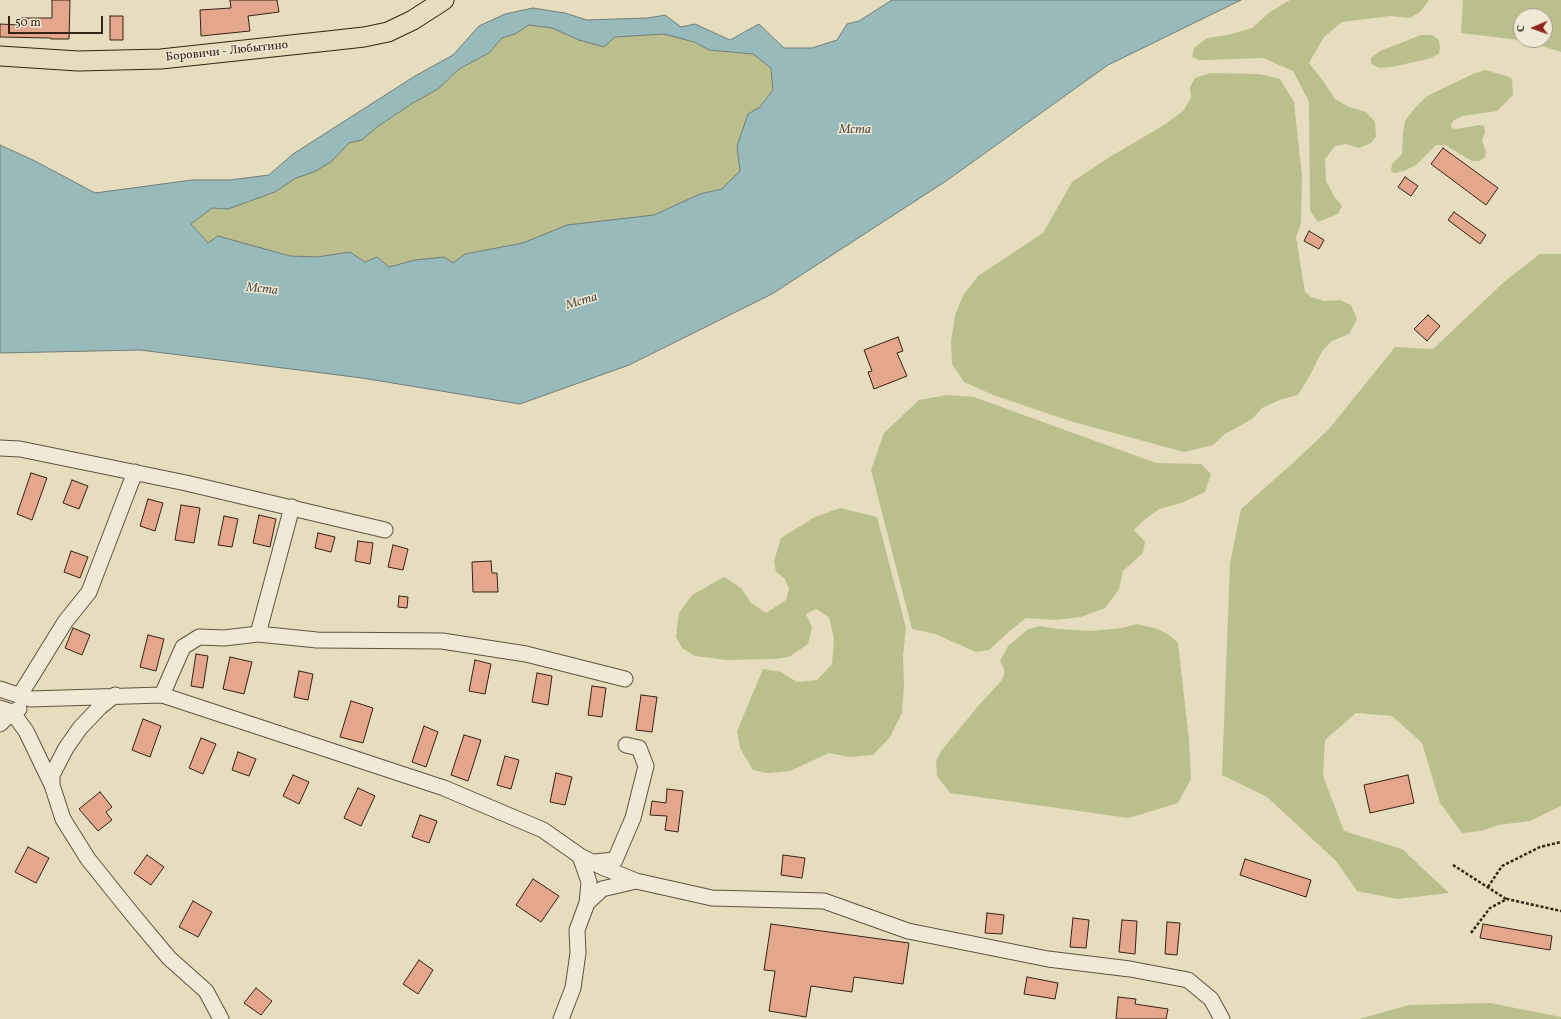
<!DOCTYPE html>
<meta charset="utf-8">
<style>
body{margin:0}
#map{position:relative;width:1561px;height:1019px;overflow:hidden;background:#e6ddbe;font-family:Vollkorn,serif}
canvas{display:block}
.north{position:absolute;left:1513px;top:8px;width:40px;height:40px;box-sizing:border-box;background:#efe9d5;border:1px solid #a59988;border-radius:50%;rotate:268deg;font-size:11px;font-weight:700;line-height:16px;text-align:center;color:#362215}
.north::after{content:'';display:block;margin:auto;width:14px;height:18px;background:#8f2418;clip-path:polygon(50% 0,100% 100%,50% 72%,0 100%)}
.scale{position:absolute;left:8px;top:16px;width:95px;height:18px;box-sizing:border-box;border:2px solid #362215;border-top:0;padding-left:5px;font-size:12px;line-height:14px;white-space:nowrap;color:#362215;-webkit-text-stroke:3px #efe9d5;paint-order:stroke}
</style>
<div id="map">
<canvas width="1561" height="1019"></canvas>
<div class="north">С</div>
<div class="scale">50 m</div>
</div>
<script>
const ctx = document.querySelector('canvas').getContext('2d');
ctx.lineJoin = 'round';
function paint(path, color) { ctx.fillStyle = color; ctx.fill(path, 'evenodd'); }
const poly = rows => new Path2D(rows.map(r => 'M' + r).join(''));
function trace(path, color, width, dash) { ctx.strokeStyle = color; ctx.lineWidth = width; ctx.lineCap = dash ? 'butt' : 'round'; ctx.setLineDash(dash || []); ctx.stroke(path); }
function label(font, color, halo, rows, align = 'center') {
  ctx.font = font + ' Vollkorn,serif'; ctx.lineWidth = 3; ctx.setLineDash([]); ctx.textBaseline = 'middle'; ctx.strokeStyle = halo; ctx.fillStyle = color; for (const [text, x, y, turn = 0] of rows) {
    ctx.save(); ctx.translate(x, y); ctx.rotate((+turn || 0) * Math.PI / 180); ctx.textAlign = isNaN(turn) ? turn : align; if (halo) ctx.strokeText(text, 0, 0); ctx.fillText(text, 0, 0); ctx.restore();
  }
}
const green = poly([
 [1290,0,1429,0,1420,12,1410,18,1390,16,1342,22,1324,37,1309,63,1323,81,1335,99,1349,107,1366,112,1375,122,1376,137,1371,143,1359,148,1346,144,1335,146,1325,159,1326,181,1334,196,1342,206,1338,214,1318,222,1310,211,1309,102,1293,71,1263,58,1208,60,1199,60,1192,57,1194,48,1207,38,1228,35,1252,28,1270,12],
 [1463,0,1561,0,1561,52,1527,41,1461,33],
 [1521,16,1545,16,1545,40,1521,40],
 [529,25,552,28,579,40,615,37,664,34,694,42,709,50,753,54,771,68,773,90,760,107,748,114,737,146,740,171,722,189,700,194,654,215,567,225,523,243,465,254,453,263,415,260,389,267,377,257,365,262,350,252,317,257,290,256,262,250,208,244,191,224,212,208,228,209,275,192,296,178,314,172,331,162,349,143,362,140,377,127,413,103,438,89,459,69,489,53,502,38,515,34],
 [1421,35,1432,35,1439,40,1440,48,1439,54,1428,59,1391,67,1379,68,1371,64,1371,58,1380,51],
 [1485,70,1507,76,1512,79,1513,95,1497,111,1463,116,1454,120,1451,125,1452,128,1456,129,1480,125,1484,126,1485,132,1482,141,1486,152,1485,157,1480,161,1472,161,1445,145,1436,145,1416,165,1404,171,1394,173,1391,171,1392,164,1402,154,1403,133,1405,121,1414,109,1427,96,1473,74],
 [1210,73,1259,74,1280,79,1294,102,1302,176,1301,224,1296,237,1305,292,1311,297,1324,301,1340,300,1351,305,1357,319,1349,334,1332,341,1322,351,1309,377,1298,395,1282,399,1262,408,1252,419,1225,434,1213,445,1184,452,1070,421,993,395,964,382,952,364,951,341,955,315,964,294,978,276,1043,233,1072,182,1113,155,1164,125,1183,111,1191,98,1190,87,1195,78],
 [1540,254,1561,254,1561,806,1530,821,1499,825,1481,831,1462,833,1440,803,1422,743,1392,716,1356,713,1325,740,1323,776,1344,831,1402,849,1449,893,1397,899,1357,891,1336,861,1267,797,1222,775,1230,563,1241,509,1294,462,1329,429,1395,347,1433,349,1504,282],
 [947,395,974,397,1156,463,1201,464,1211,474,1205,492,1181,503,1159,509,1143,521,1134,530,1145,542,1143,553,1123,571,1119,589,1105,608,1081,617,1055,620,1026,618,1012,629,989,650,976,652,935,634,912,629,871,470,884,433,919,400],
 [840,508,877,517,906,628,903,656,904,686,902,713,890,737,873,755,850,757,829,753,790,771,767,773,753,770,740,748,737,731,763,669,781,672,797,682,817,680,832,664,834,638,829,617,816,609,806,614,812,627,808,644,789,657,775,659,726,660,695,656,682,648,676,637,679,613,692,595,724,577,741,588,751,603,766,613,786,600,789,589,785,579,776,572,774,561,781,538,815,517],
 [1136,624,1155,628,1168,634,1178,643,1189,740,1191,779,1178,803,1129,818,950,793,937,776,936,761,941,751,979,705,1001,681,1005,672,1000,661,1008,646,1027,630,1039,626,1058,629,1090,631,1123,628],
 [1490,1003,1561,1017,1561,1019,1359,1019,1409,1005]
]);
const water = poly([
 [892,0,1241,0,1108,65,946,181,772,294,629,365,520,404,362,378,140,350,0,353,0,145,35,161,95,193,192,180,230,180,269,175,293,154,415,76,453,55,479,26,505,14,533,8,565,13,587,20,648,18,665,15,681,27,695,24,730,40,759,24,784,48,812,48,837,40,847,24,859,21,892,0],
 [529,25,552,28,579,40,604,47,615,37,664,34,694,42,709,50,753,54,771,68,773,90,760,107,748,114,737,146,740,171,722,189,700,194,654,215,567,225,523,243,465,254,453,263,444,257,415,260,389,267,377,257,365,262,350,252,317,257,290,256,218,236,208,243,191,224,212,208,228,209,275,192,296,178,314,172,331,162,349,143,362,140,377,127,413,103,438,89,459,69,489,53,502,38,515,34,529,25]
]);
const building = poly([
 [52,0,70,0,69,39,51,39,51,38,0,37,0,24,18,25,18,18,52,18,52,0],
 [230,0,277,0,279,12,248,16,250,31,201,36,200,10,231,8,230,0],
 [110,16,123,16,123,40,110,40,110,16],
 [1443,148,1498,188,1486,205,1431,164,1443,148],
 [1405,177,1418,186,1411,196,1398,187,1405,177],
 [1454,212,1486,235,1480,244,1448,220,1454,212],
 [1309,231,1324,240,1319,249,1304,241,1309,231],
 [1428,315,1440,326,1427,341,1414,329,1428,315],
 [898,337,903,351,897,353,907,376,874,389,868,372,872,371,864,350,898,337],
 [31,473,47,478,32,520,17,514,31,473],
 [72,480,88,486,79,509,63,503,72,480],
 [148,499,163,503,155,531,140,526,148,499],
 [181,505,200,508,194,543,175,540,181,505],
 [259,515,276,519,270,547,253,543,259,515],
 [224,516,238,519,232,547,218,545,224,516],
 [318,533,335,537,331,552,315,548,318,533],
 [358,541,373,543,370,564,355,561,358,541],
 [393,545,408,549,403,570,388,567,393,545],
 [71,551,88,557,80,578,64,572,71,551],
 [491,561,492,573,497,573,498,592,473,592,472,562,491,561],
 [399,596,408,597,407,608,398,607,399,596],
 [73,628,90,635,82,655,65,648,73,628],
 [148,635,164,639,156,671,140,667,148,635],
 [196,654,208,656,203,688,191,686,196,654],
 [230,657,252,662,244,694,223,689,230,657],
 [475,660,491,664,485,694,469,691,475,660],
 [299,671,313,674,308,700,294,697,299,671],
 [537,673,552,676,548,705,532,702,537,673],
 [592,686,606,688,602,717,588,715,592,686],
 [641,695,657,697,652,732,636,730,641,695],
 [351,701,373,708,363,743,340,737,351,701],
 [143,719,161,726,150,757,132,750,143,719],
 [424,726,438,732,426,767,412,762,424,726],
 [464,735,481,740,468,781,451,775,464,735],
 [201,738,216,744,203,774,189,768,201,738],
 [238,752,256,759,249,776,232,770,238,752],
 [505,756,519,760,511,789,497,785,505,756],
 [556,773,572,777,565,805,550,802,556,773],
 [293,775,309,782,299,804,283,796,293,775],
 [1408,775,1414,803,1370,813,1364,785,1408,775],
 [358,788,375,796,361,826,344,818,358,788],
 [667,789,683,791,678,832,665,830,667,816,650,815,652,801,666,803,667,789],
 [100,792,112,807,106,812,112,820,98,831,79,809,100,792],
 [420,815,437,821,429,843,412,837,420,815],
 [28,847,49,858,36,883,15,872,28,847],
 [147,855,164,867,151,885,134,873,147,855],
 [783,855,805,858,802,878,781,875,783,855],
 [1245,859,1311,880,1306,897,1240,875,1245,859],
 [533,879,559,896,541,922,516,905,533,879],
 [193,901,212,912,198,937,179,927,193,901],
 [987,913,1004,915,1002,934,985,933,987,913],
 [1073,918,1089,920,1086,948,1070,947,1073,918],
 [1122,920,1137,921,1135,954,1119,952,1122,920],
 [1167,922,1180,923,1177,955,1165,954,1167,922],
 [771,924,909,943,903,984,854,977,852,992,811,986,806,1017,769,1011,775,971,764,970,771,924],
 [1483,924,1552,936,1550,950,1480,938,1483,924],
 [419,960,433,970,418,994,403,984,419,960],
 [1027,977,1058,983,1055,999,1024,994,1027,977],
 [256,988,272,1001,261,1015,244,1003,256,988],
 [1118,997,1136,999,1135,1004,1168,1009,1166,1019,1116,1019,1118,997]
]);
const path = poly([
 [1453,865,1506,899],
 [1488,887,1502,866,1540,847,1561,842],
 [1471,933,1490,908,1507,899,1561,911]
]);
const minor = poly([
 [0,448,20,449,186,483,385,530],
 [258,634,292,507],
 [0,689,30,699,162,695,444,788,543,830,580,856,602,867,636,881,712,898,824,901,908,931,1048,959,1130,969,1188,980,1211,999,1222,1019],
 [20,695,65,622,89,592,135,472],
 [162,695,183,647,199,637,224,638,258,634,317,640,442,641,526,654,625,679],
 [0,708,12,712,26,731,52,785,63,819,88,859,133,915,169,958,206,991,221,1019],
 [0,724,12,712,19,709],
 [52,785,52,775,66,748,80,728,100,707,115,695],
 [580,856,589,882,587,903],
 [594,862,615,860,633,818,646,766,639,748,626,745],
 [561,1019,573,988,578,953,577,930,587,903,602,889,636,881]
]);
const major = poly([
 [0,56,78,61,161,59,328,41,364,37,388,32,413,20,444,0]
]);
const streetNames = [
 ["Боровичи - Любытино",227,52,-6]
];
const waterNames = [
 ["Мста",855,131],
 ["Мста",262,290,6],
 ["Мста",582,302,-17]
];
paint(green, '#bbbf8e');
paint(water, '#99baba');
trace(water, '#717d78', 1);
paint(building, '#e4a68c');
trace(building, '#362215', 1);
trace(minor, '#62513f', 17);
trace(major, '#362215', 21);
trace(path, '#362215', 2.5, [3, 2]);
trace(minor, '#efe9d5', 15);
trace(major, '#e6ddbe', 19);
label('12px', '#362215', '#efe9d5', streetNames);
label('italic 13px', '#545047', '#efe9d5', waterNames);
</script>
